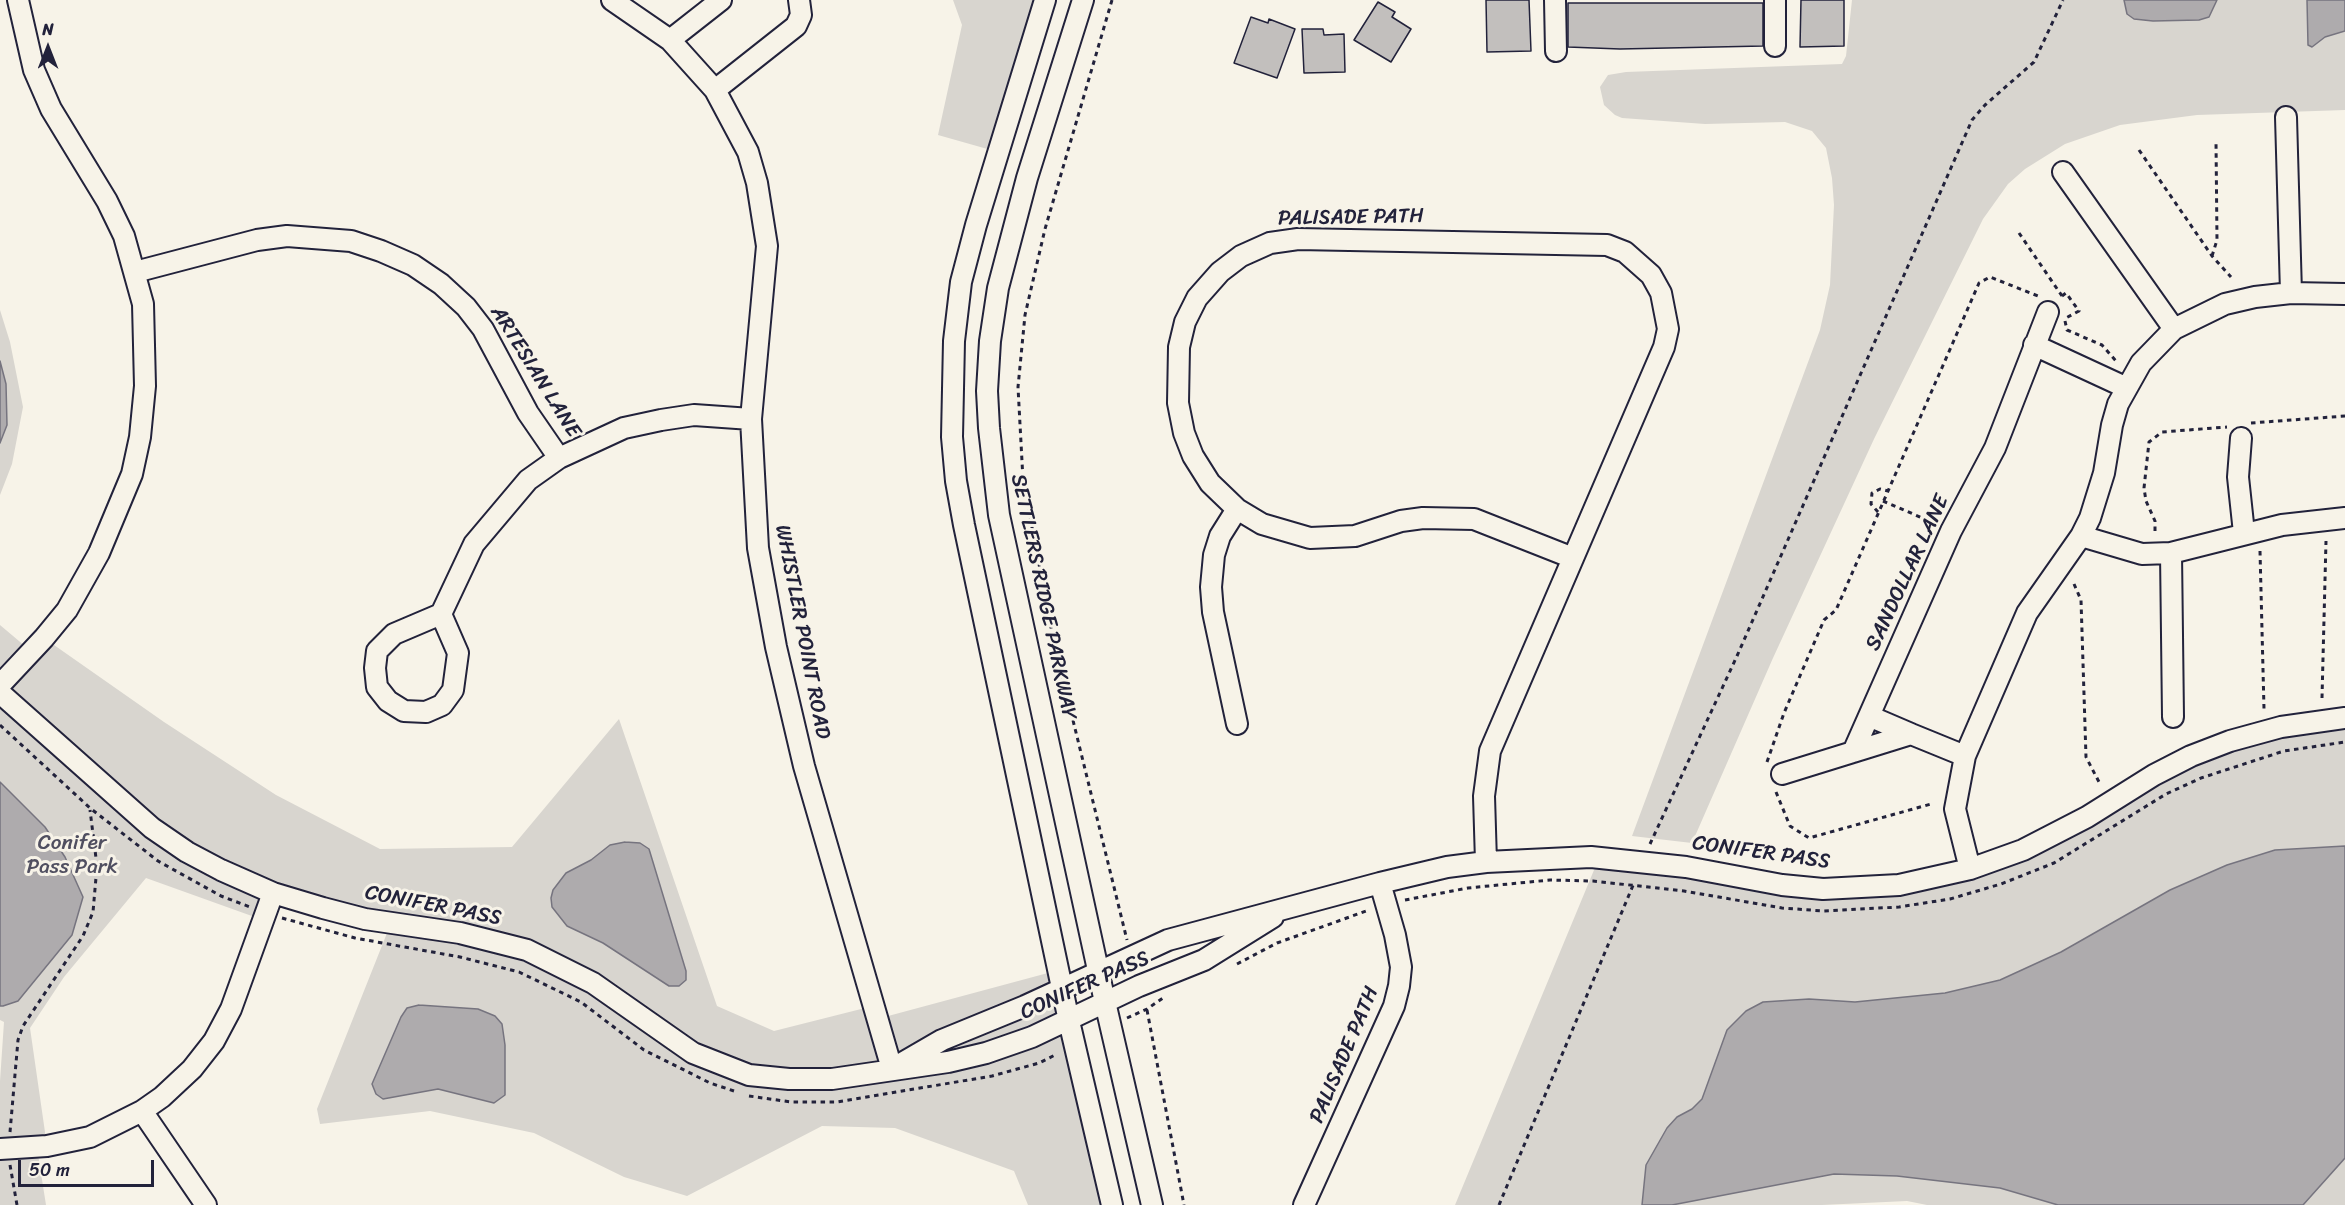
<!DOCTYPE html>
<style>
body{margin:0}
#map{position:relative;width:2345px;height:1205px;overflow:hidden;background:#f7f3e8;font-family:Sriracha,sans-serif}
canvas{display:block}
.north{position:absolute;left:18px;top:18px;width:60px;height:60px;-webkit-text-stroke:4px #f7f3e8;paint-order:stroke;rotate:0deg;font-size:16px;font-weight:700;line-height:24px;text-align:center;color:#22223b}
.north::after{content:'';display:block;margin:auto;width:21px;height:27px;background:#22223b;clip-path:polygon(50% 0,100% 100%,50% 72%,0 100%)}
.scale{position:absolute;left:18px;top:1160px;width:136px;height:27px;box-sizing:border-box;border:3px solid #22223b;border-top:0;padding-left:8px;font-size:18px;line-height:21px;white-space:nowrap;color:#22223b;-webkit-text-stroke:4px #f7f3e8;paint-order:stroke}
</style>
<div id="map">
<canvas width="2345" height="1205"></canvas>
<div class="north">N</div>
<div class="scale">50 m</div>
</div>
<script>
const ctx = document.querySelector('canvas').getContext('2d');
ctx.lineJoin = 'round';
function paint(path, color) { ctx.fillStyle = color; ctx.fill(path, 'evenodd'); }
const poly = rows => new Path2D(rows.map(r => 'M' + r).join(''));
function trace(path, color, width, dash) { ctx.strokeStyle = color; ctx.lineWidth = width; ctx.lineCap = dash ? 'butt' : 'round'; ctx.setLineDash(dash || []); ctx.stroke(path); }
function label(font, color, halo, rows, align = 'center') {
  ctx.font = font + ' Sriracha,sans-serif'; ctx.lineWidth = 6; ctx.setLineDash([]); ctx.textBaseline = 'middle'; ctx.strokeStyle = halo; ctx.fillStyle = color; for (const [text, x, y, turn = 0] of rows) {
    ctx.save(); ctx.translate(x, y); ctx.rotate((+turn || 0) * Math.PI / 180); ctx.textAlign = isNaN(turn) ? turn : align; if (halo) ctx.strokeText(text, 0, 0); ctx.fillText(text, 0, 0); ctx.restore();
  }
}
const green = poly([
 [953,0,1045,0,998,152,938,135,962,25],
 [1852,0,2345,0,2345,110,2197,115,2120,125,2065,144,2025,169,2008,184,1983,219,1874,439,1773,658,1692,843,1632,836,1820,330,1830,285,1834,205,1832,178,1826,148,1812,131,1785,122,1705,124,1622,118,1615,115,1604,105,1600,87,1608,75,1626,72,1842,64,1846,56],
 [0,310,10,342,23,407,12,464,0,495],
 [0,625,32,652,44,638,164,722,276,795,380,849,512,847,619,719,717,1006,774,1031,873,1006,877,1019,1059,970,1112,1205,1028,1205,1014,1171,895,1128,822,1126,687,1196,624,1177,534,1133,430,1111,320,1124,317,1109,391,923,273,893,263,920,146,878,64,977,30,1028,47,1146,37,1148,46,1205,0,1205,0,1081,4,1022,0,1020],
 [2345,718,2345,1205,1927,1205,1907,1201,1822,1205,1455,1205,1599,858,1823,889,1992,861,2191,756]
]);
const water = poly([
 [2124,0,2217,0,2209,17,2199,20,2153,21,2134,19,2127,14,2124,0],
 [2307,0,2345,0,2345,31,2325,37,2312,47,2308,45,2307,0],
 [0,361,6,384,7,425,0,443,0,361],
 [0,782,45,827,65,857,83,897,72,935,18,1001,3,1006,0,1006,0,782],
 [625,842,640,843,649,849,686,971,686,980,679,986,669,986,603,943,567,926,552,907,551,898,553,890,566,873,591,860,610,845,625,842],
 [2345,846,2345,1158,2303,1205,2058,1205,2000,1188,1897,1176,1834,1174,1672,1205,1642,1205,1646,1165,1667,1128,1677,1117,1692,1109,1702,1099,1727,1030,1746,1011,1763,1002,1809,999,1855,1002,1945,993,2000,980,2061,952,2170,890,2227,865,2275,850,2345,846],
 [419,1005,478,1009,495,1016,502,1024,505,1045,505,1095,494,1103,438,1089,383,1099,376,1094,372,1084,401,1017,407,1008,419,1005]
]);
const building = poly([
 [1486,0,1529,0,1531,51,1487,52,1486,0],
 [1801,0,1844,0,1844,46,1800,47,1801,0],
 [1378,2,1395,12,1392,17,1411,29,1391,62,1354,40,1378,2],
 [1568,3,1763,3,1763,46,1620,49,1568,47,1568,3],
 [1251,17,1268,23,1269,19,1295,29,1277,78,1234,63,1251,17],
 [1302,29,1323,29,1324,35,1344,34,1345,72,1304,73,1302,29]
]);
const path = poly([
 [1112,0,1045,229,1025,315,1018,387,1023,480,1054,643,1127,940],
 [2139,150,2212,256,2231,277],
 [2019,233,2062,296],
 [2212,256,2217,240,2216,142],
 [2062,296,2066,293,2079,311,2066,318],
 [2065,321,2067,330,2102,345,2116,361],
 [2251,423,2345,416],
 [1883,501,1934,523],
 [1878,512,1871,504,1872,493,1880,489,1888,491],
 [2155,531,2155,521,2146,501,2144,488,2149,442,2162,432,2227,427],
 [2260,551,2264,709],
 [2074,584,2081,600,2086,757,2099,782],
 [2322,698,2326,541],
 [0,725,90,808,158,861,221,896,250,907],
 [1767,762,1784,713,1824,620,1836,610,1979,283,1990,277,2038,296],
 [1776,792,1790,826,1809,838,1931,804],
 [1650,844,1737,656,1972,120,1985,105,2034,62,2063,0],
 [1405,900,1468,888,1550,880,1593,881,1684,891,1782,908,1824,911,1899,907,1950,899,2001,884,2054,863,2166,794,2201,778,2284,751,2345,742],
 [282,918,355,938,460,957,519,972,581,1002,644,1050,710,1083,734,1091],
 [1237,964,1277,943,1369,910],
 [1147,1010,1184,1205],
 [1127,1018,1147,1009,1163,998],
 [749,1096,791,1102,837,1102,992,1076,1039,1063,1057,1054],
 [10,1132,18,1040,23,1026,83,936,93,912,97,866,90,810],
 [10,1165,17,1205],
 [1499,1205,1634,883]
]);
const minor = poly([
 [612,0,670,40,715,90,748,152,757,183,767,246,751,419,758,548,776,647,804,766,892,1069],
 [1045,0,976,225,961,282,954,341,952,437,956,481,964,525,1069,1021,1112,1205],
 [1083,0,1027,178,998,288,990,341,987,391,989,428,999,515,1105,1002,1152,1205],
 [1555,0,1556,51],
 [1775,0,1775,46],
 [670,40,721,0],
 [715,90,796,26,801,15,799,0],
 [2286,117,2291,293],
 [2063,172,2174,329],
 [135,272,257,240,287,236,351,241,381,251,413,265,441,284,466,307,483,329,528,413,559,458],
 [2034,345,2127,388],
 [2241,438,2238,477,2244,533],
 [1237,509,1220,536,1214,555,1211,587,1213,612,1237,724],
 [2081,536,2142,554,2171,553,2282,525,2345,518],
 [2171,553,2173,717],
 [441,614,474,544,528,480,559,458,624,428,661,420,694,415,751,419],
 [441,614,458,653,453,690,442,705,426,712,404,711,388,701,377,687,375,668,377,651,394,634,441,614],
 [0,685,44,638,67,610,99,553,132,474,140,437,145,386,143,304,124,236,107,201,51,109,34,70,18,0],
 [0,693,152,828,187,852,221,870,273,893,323,908,365,919,460,933,527,950,593,983,693,1053,749,1075,789,1079,832,1079,948,1062,986,1053,1032,1037,1139,986,1204,960,1273,917],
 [1869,716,1911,734],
 [1853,752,1911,734,1965,756],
 [1782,774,1853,752,1951,531,1995,448,2048,312],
 [1486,862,1484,796,1490,751,1664,347,1668,329,1661,293,1651,275,1625,252,1607,245,1298,239,1270,243,1241,256,1220,272,1197,298,1185,322,1179,347,1178,403,1184,433,1193,456,1210,483,1237,509,1262,524,1310,538,1355,536,1401,521,1423,518,1474,519,1573,558],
 [1970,869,1955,809,1965,756,2027,613,2081,536,2090,518,2104,473,2112,425,2118,404,2141,363,2174,329,2225,304,2255,297,2291,293,2345,294],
 [892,1069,942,1040,1025,1006,1168,940,1380,883,1447,867,1486,862,1591,857,1686,867,1782,885,1823,889,1899,885,1970,869,2023,850,2087,817,2154,775,2191,756,2230,741,2281,727,2345,718],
 [142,1111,206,1205],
 [0,1149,47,1146,90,1137,142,1111,162,1097,192,1069,214,1041,231,1009,273,893],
 [1304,1205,1394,1006,1399,986,1401,967,1395,935,1380,883]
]);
const streetNames = [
 ["PALISADE PATH",1351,218,-1],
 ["ARTESIAN LANE",535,372,58],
 ["SANDOLLAR LANE",1908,573,-65],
 ["SETTLERS RIDGE PARKWAY",1043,597,78],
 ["WHISTLER POINT ROAD",802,632,79],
 ["CONIFER PASS",1761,853,8],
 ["CONIFER PASS",433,906,11],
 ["CONIFER PASS",1085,986,-24],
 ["PALISADE PATH",1345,1055,-67]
];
const parkNames = [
 ["Conifer",72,844],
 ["Pass Park",72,868]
];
paint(green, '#d8d5cf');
paint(water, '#aeabad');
trace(water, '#76747f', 1.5);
paint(building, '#c2bfbd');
trace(building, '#22223b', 1.5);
trace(minor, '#22223b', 24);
trace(path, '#22223b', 3, [4.5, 4.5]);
trace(minor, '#f7f3e8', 20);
label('21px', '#22223b', '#f7f3e8', streetNames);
label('21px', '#504f60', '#f7f3e8', parkNames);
</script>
